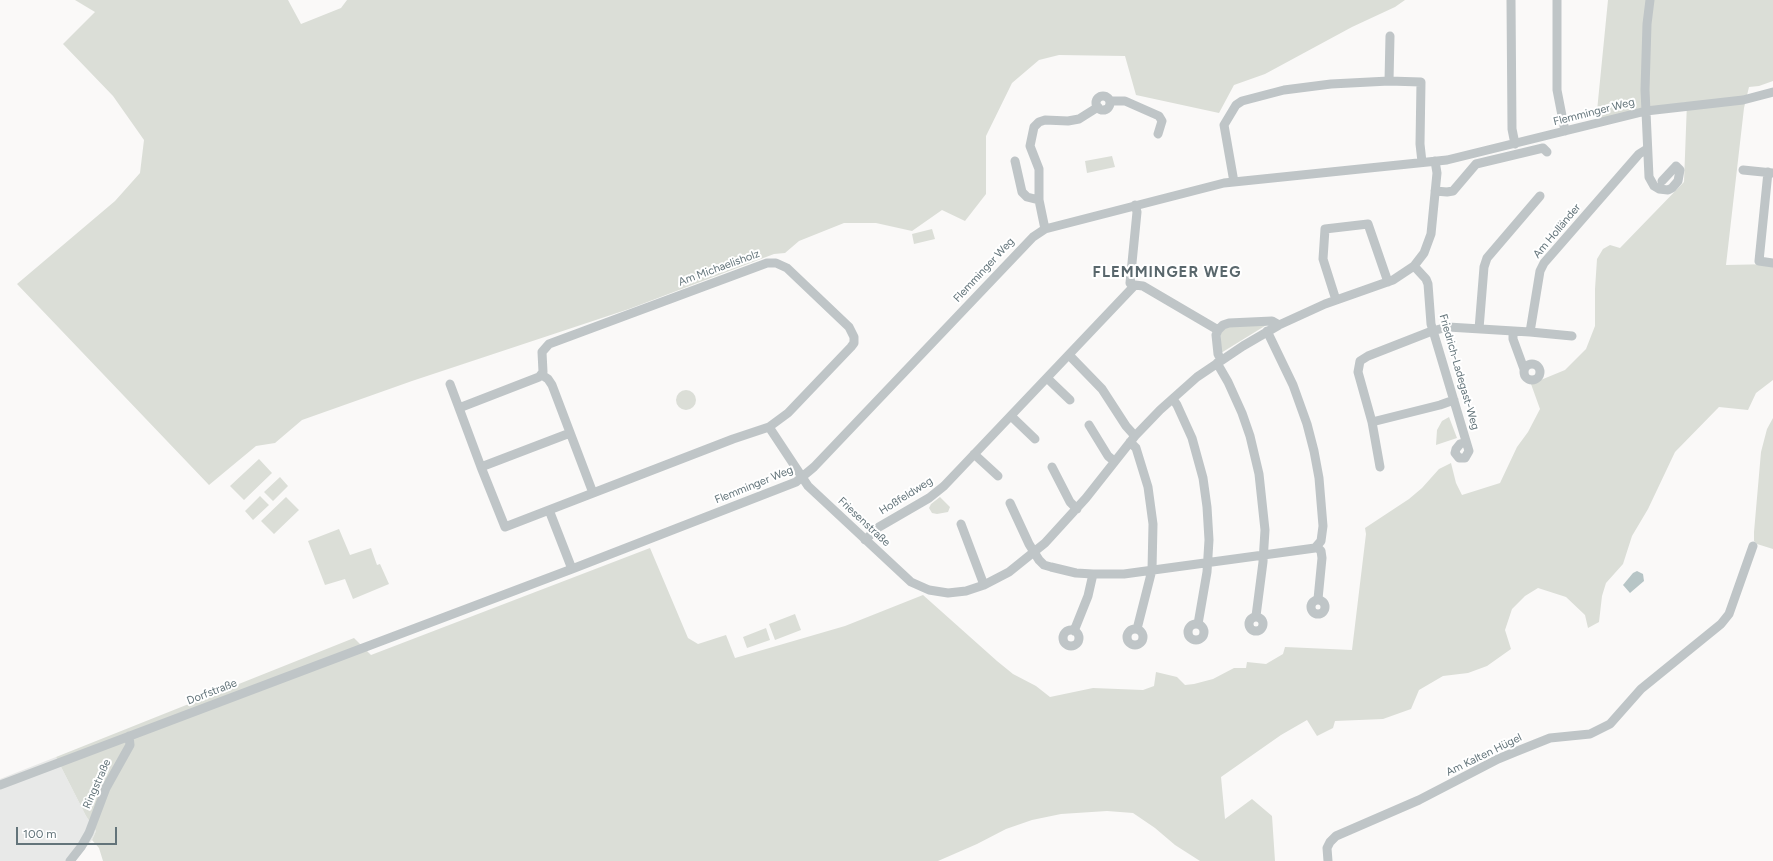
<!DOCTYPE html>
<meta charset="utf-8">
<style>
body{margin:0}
#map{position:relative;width:1773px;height:861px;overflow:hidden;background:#faf9f8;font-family:Figtree,sans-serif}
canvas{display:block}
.scale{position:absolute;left:16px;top:827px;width:101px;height:18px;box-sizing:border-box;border:2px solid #63747a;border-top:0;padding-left:5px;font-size:12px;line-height:14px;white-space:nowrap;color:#63747a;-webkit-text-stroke:3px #fff;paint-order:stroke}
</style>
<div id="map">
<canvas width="1773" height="861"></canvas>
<div class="scale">100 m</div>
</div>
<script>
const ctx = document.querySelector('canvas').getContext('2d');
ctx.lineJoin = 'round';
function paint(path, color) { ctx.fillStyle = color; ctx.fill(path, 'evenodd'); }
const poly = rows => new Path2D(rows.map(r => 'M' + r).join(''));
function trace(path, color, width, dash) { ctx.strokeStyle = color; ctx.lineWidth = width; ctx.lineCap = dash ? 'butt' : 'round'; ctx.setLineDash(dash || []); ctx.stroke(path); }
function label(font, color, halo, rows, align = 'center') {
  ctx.font = font + ' Figtree,sans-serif'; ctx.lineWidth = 4; ctx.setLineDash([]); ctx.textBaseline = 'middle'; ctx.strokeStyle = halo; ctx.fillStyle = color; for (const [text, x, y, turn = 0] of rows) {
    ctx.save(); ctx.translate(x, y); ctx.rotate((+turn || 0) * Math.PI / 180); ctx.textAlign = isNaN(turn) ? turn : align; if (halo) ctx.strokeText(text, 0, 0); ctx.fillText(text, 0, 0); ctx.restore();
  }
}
const built = poly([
 [56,757,86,816,96,831,92,840,75,861,0,861,0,779]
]);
const green = poly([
 [75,0,288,0,301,24,341,8,347,0,1405,0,1395,7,1352,27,1265,74,1234,85,1219,113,1136,95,1125,56,1059,55,1039,60,1012,83,986,136,986,194,965,221,942,210,912,231,876,223,844,223,799,241,785,253,774,254,629,309,412,381,302,420,275,443,256,446,209,485,17,284,115,201,140,173,144,140,113,96,63,44,95,12],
 [1608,0,1773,0,1773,81,1759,86,1749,87,1744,108,1726,265,1773,264,1773,380,1756,393,1748,410,1719,407,1675,452,1648,509,1632,536,1623,564,1606,583,1602,596,1599,622,1588,628,1585,615,1566,597,1538,588,1525,596,1512,609,1505,630,1511,649,1487,666,1468,673,1443,676,1419,690,1411,709,1383,719,1335,721,1333,728,1317,736,1307,720,1281,735,1221,777,1225,819,1252,799,1272,816,1275,861,1200,861,1175,845,1155,828,1133,813,1107,811,1061,814,1032,820,1006,829,977,844,938,861,103,861,99,848,92,840,96,831,86,816,56,757,354,638,371,655,650,548,688,638,698,644,726,635,735,658,845,626,923,595,997,661,1013,674,1036,686,1050,697,1093,688,1143,690,1154,686,1156,672,1177,677,1185,685,1194,684,1213,679,1234,668,1246,668,1247,662,1266,664,1283,654,1285,647,1352,650,1366,534,1365,528,1409,499,1422,488,1439,469,1451,463,1456,483,1462,495,1500,483,1517,447,1528,432,1540,409,1531,384,1565,370,1586,349,1595,326,1595,289,1597,259,1603,249,1610,245,1620,248,1684,182,1687,102,1597,119,1597,111],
 [1112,156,1115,167,1087,173,1085,161],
 [932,229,935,239,914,244,912,234],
 [1268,324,1221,353,1220,331,1224,327],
 '676 400a10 10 0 1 1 20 0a10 10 0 1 1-20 0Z',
 [1449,417,1457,438,1436,445,1437,430,1442,421],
 [1773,418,1773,549,1757,544,1754,541,1754,532,1761,452,1767,429],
 [259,459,272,473,244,500,230,486],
 [280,477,288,486,273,501,264,492],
 [260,496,269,505,253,520,245,511],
 [286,497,299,510,274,534,261,521],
 [940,497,950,507,948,512,937,514,932,513,929,508,931,504],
 [339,529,350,555,371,548,377,565,380,564,389,584,353,599,345,579,325,585,308,541],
 [795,614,801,630,775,640,769,624],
 [766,628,770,640,747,648,743,637]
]);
const water = poly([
 [1637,571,1643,574,1644,581,1630,593,1623,585,1633,573]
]);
const minor = poly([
 [1511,0,1512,129,1515,144],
 [1557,0,1557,90,1565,131],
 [1650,0,1647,24,1645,90,1649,177,1654,186,1659,189,1668,190,1672,188,1678,181,1680,170,1676,166,1662,181],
 [1389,81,1390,36],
 '1096 103a7 7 0 1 1 14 0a7 7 0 1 1-14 0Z',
 [1110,101,1125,101,1159,116,1162,121,1158,134],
 [1015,161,1022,192,1027,197,1039,200],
 [1743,170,1773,173],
 [1768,172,1759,261,1773,263],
 [1234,182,1224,125,1236,105,1242,101,1284,90,1331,84,1389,81,1421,82,1420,144,1422,162],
 [1435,191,1447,192,1453,191,1476,164,1543,148,1547,152],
 [1045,229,1039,200,1039,169,1030,146,1034,127,1039,122,1045,120,1068,121,1079,119,1098,107],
 [1414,266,1426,279,1428,284,1431,324,1469,451,1465,458,1459,458,1455,453,1456,449,1460,444,1466,442],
 [1133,287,1130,283,1137,212,1135,205],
 [1336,300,1323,259,1325,229,1368,224,1388,282],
 [1479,329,1484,267,1487,258,1540,196],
 [1513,331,1513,339,1524,369],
 [1530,332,1572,336],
 [1069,355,1102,389,1126,426,1135,436],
 [1221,360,1218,354,1216,335,1218,330,1223,325,1229,323,1272,321,1279,325],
 [1217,363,1228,382,1242,413,1250,436,1259,474,1265,530,1263,562,1256,616],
 '1524 372a8 8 0 1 1 16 0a8 8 0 1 1-16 0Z',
 [542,375,548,379,552,385,593,493],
 [1047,378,1070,400],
 [450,384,459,408,481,467,505,527,733,439,769,427,788,413,851,347,854,343,854,337,849,327,787,268,776,263,767,263,549,344,542,352,543,372,539,377,459,408],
 [1173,399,1177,405,1192,438,1203,478,1207,507,1209,540,1207,572,1198,624],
 [1011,416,1035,439],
 [1372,422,1440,405,1454,400],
 [1089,425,1108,456,1114,461],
 [769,427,808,486,911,582,929,590,948,593,966,591,984,585,1009,572,1045,543,1086,498,1135,436,1160,410,1197,377,1243,346,1279,325,1325,304,1393,280,1414,266,1424,253,1431,234,1437,173,1435,161],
 [1130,442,1136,448,1148,487,1153,524,1152,570,1137,629],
 [974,454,998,476],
 [481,467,570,433],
 [1052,467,1070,502,1077,509],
 [1380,467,1372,422,1358,372,1360,361,1368,356,1432,331,1448,327,1530,332,1540,271,1544,263,1639,154,1647,149],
 [1010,503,1029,544,1039,560,1044,565,1051,567,1076,573,1093,574,1124,574,1315,548,1321,541,1323,526,1319,478,1314,451,1307,424,1293,385,1267,331],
 [549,510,572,569],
 [961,524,984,585],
 [865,540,879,527,929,498,944,486,1135,285,1143,286,1218,330],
 [1317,547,1321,551,1322,558,1318,599],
 '1311 607a7 7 0 1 1 14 0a7 7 0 1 1-14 0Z',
 '1249 624a7 7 0 1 1 14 0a7 7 0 1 1-14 0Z',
 '1188 632a8 8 0 1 1 16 0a8 8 0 1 1-16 0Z',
 '1127 637a8 8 0 1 1 16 0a8 8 0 1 1-16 0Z',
 '1063 638a8 8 0 1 1 16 0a8 8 0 1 1-16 0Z',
 [1074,631,1088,596,1093,574],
 [0,785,572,569,796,482,814,467,1033,237,1045,229,1224,183,1447,160,1646,111,1743,100,1773,92],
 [70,861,81,847,89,833,106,788,130,745,129,736],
 [1328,861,1327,848,1330,842,1336,836,1419,800,1498,759,1515,752,1550,738,1590,734,1610,724,1641,689,1721,624,1729,614,1753,546]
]);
const streetNames = [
 ["Flemminger Weg",1594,112,-14],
 ["Am Holländer",1557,231,-50],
 ["Am Michaelisholz",719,268,-20],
 ["Flemminger Weg",984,270,-47],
 ["Friedrich-Ladegast-Weg",1459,372,74],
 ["Flemminger Weg",754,485,-22],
 ["Hoßfeldweg",906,496,-32],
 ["Friesenstraße",864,522,43],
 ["Dorfstraße",212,692,-21],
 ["Am Kalten Hügel",1484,755,-26],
 ["Ringstraße",97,784,-66]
];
const districtNames = [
 ["FLEMMINGER WEG",1167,273]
];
paint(built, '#e8e9e8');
paint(green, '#dbded7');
paint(water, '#b7c5c6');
trace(minor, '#bfc5c7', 9);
label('11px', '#63747a', '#fff', streetNames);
ctx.letterSpacing = '1px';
label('bold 15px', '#59676c', '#fff', districtNames);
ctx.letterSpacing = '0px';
</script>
